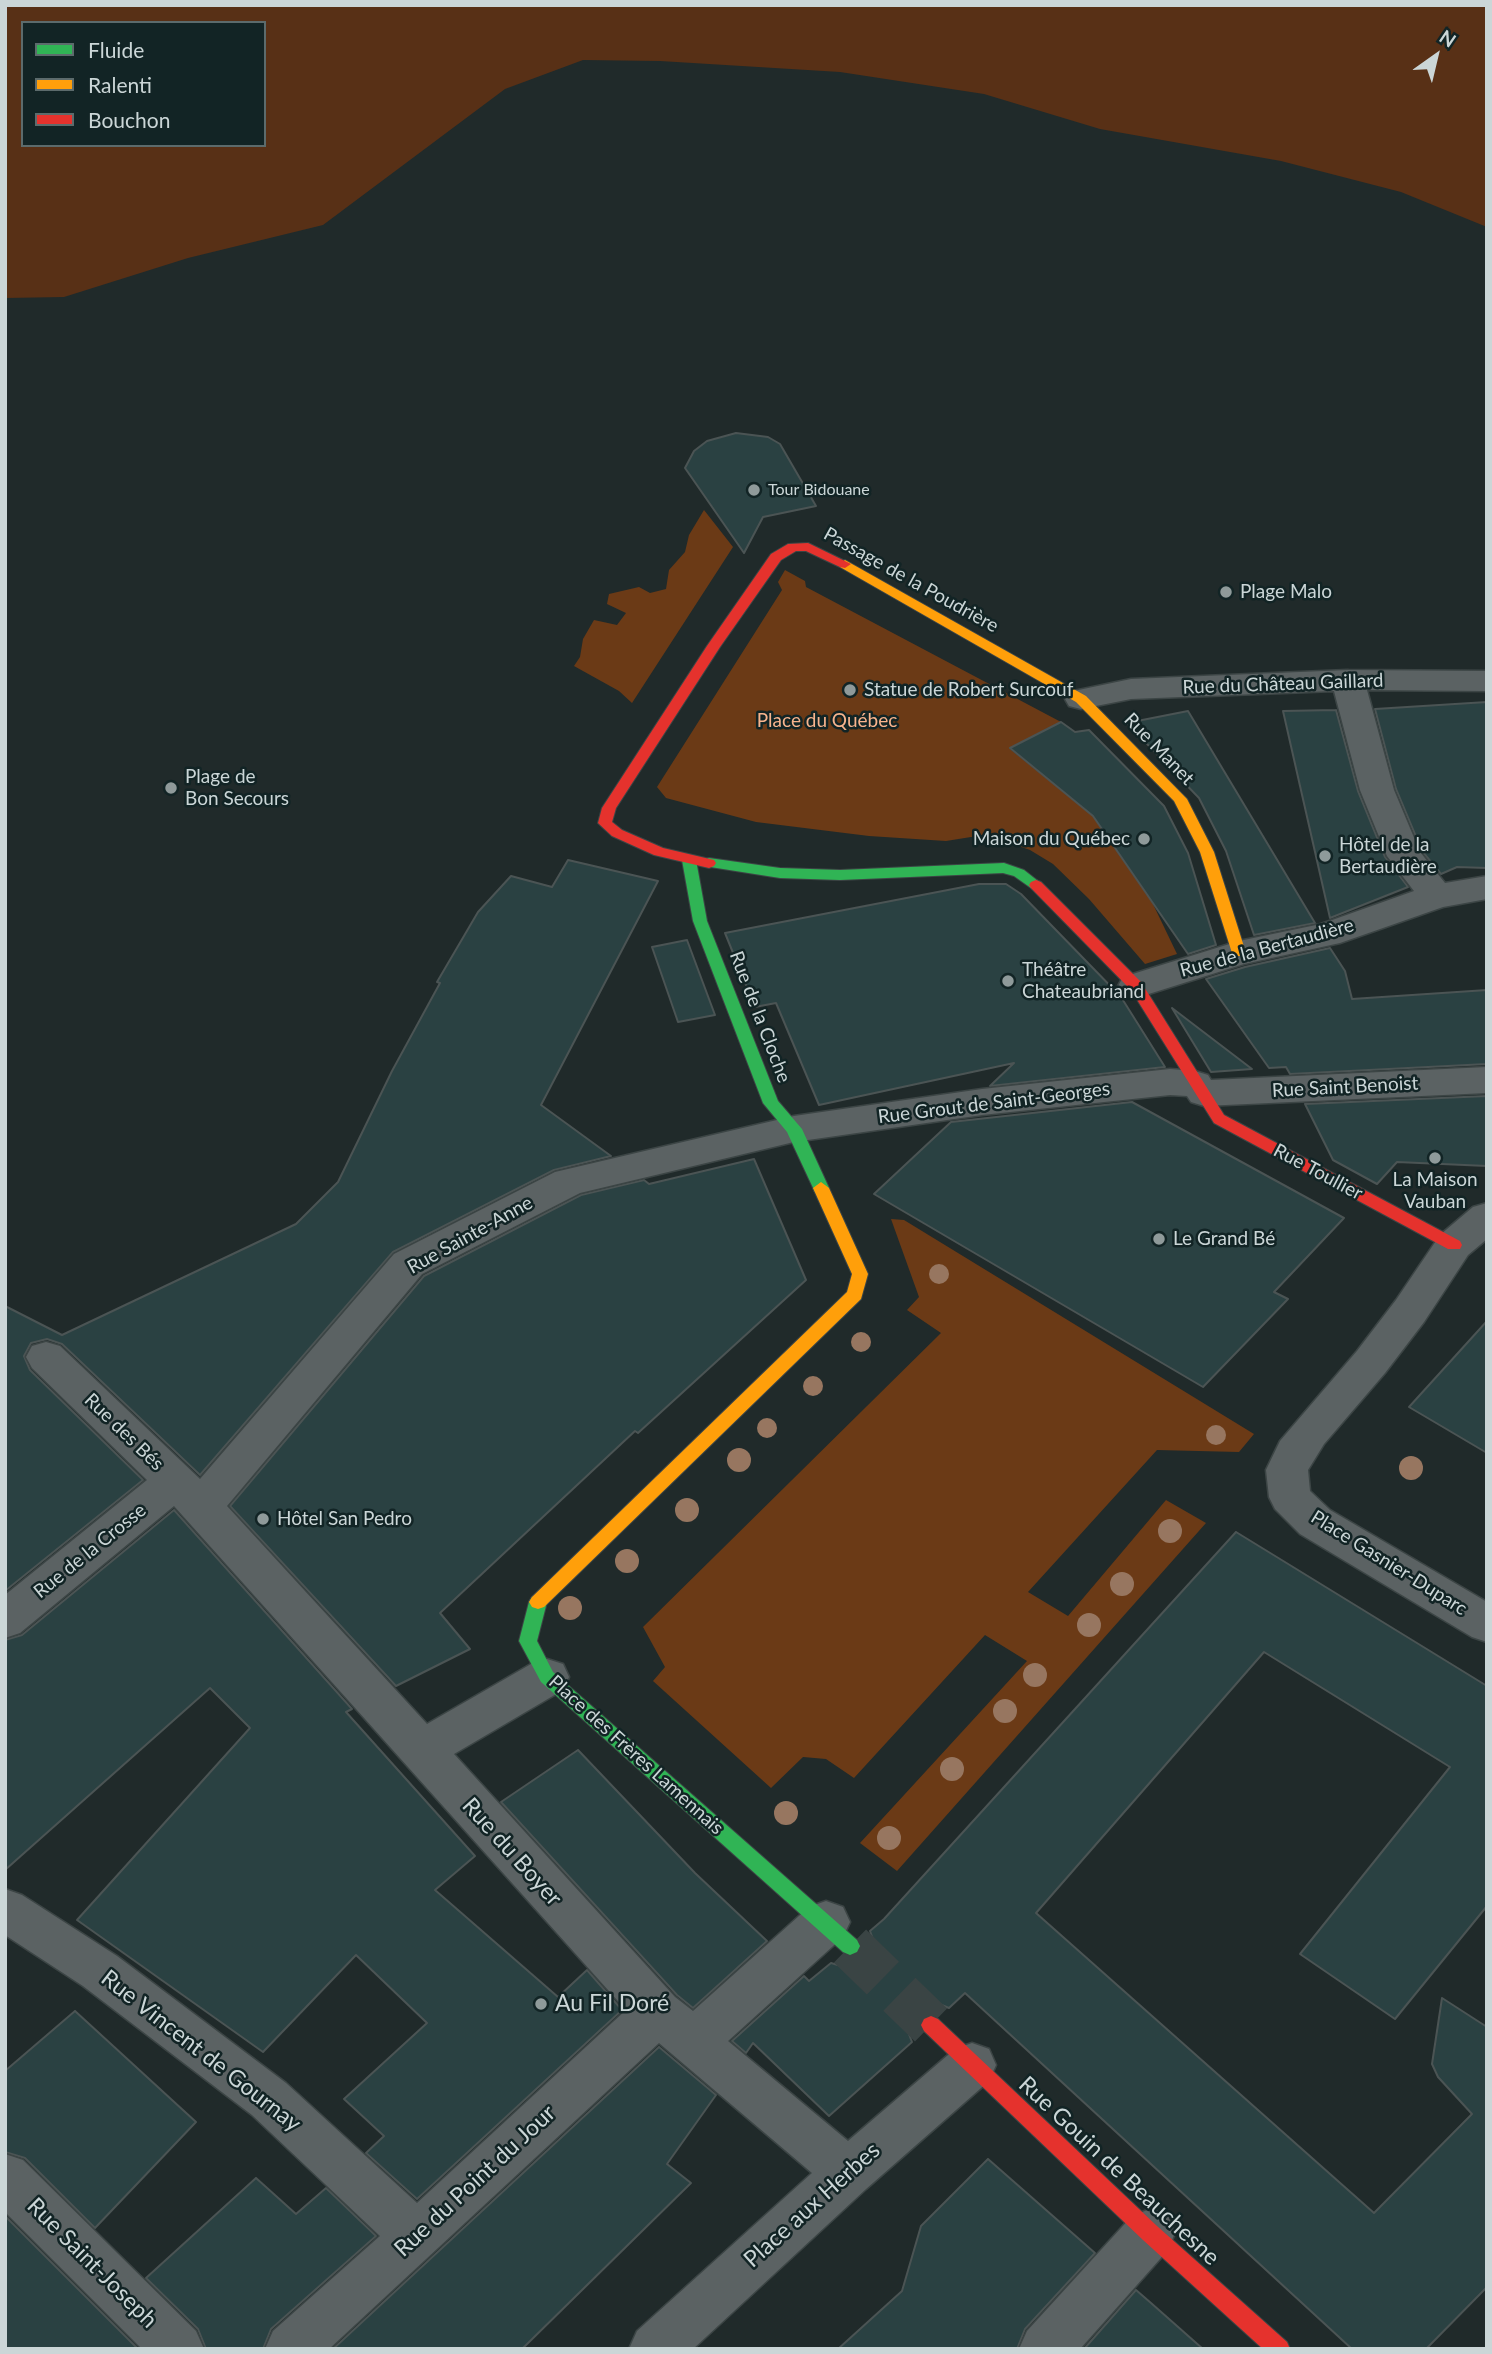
<!DOCTYPE html>
<meta charset="utf-8">
<style>
body{margin:0}
#map{position:relative;width:1492px;height:2354px;overflow:hidden;background:#202a2a;font-family:Lato,sans-serif}
canvas{display:block}
.frame{position:absolute;inset:0;border:7px solid #cbd6d7;pointer-events:none}
.legend{position:absolute;left:21px;top:21px;width:245px;height:126px;box-sizing:border-box;background:#122425;border:2px solid #5c6b6c;margin:0;padding:9px 12px;list-style:none;font-size:21px;color:#cbd6d7}
.legend li{display:flex;align-items:center;gap:14px;height:35px}
.legend b{width:35px;border:2px solid #5c6b6c}
.north{position:absolute;left:1401px;top:21px;width:70px;height:70px;-webkit-text-stroke:5px #122425;paint-order:stroke;rotate:34deg;font-size:19px;font-weight:700;line-height:28px;text-align:center;color:#cbd6d7}
.north::after{content:'';display:block;margin:auto;width:24px;height:32px;background:#cbd6d7;clip-path:polygon(50% 0,100% 100%,50% 72%,0 100%)}
</style>
<div id="map">
<canvas width="1492" height="2354"></canvas>
<div class="frame"></div>
<ul class="legend">
<li><b style="height:9px;background:#30b455"></b>Fluide</li>
<li><b style="height:9px;background:#ff9f0a"></b>Ralenti</li>
<li><b style="height:9px;background:#e5322d"></b>Bouchon</li>
</ul>
<div class="north">N</div>
</div>
<script>
const ctx = document.querySelector('canvas').getContext('2d');
ctx.lineJoin = 'round';
function paint(path, color) { ctx.fillStyle = color; ctx.fill(path, 'evenodd'); }
const poly = rows => new Path2D(rows.map(r => 'M' + r).join(''));
function trace(path, color, width, dash) { ctx.strokeStyle = color; ctx.lineWidth = width; ctx.lineCap = dash ? 'butt' : 'round'; ctx.setLineDash(dash || []); ctx.stroke(path); }
function label(font, color, halo, rows, align = 'center') {
  ctx.font = font + ' Lato,sans-serif'; ctx.lineWidth = 5; ctx.setLineDash([]); ctx.textBaseline = 'middle'; ctx.strokeStyle = halo; ctx.fillStyle = color; for (const [text, x, y, turn = 0] of rows) {
    ctx.save(); ctx.translate(x, y); ctx.rotate((+turn || 0) * Math.PI / 180); ctx.textAlign = isNaN(turn) ? turn : align; if (halo) ctx.strokeText(text, 0, 0); ctx.fillText(text, 0, 0); ctx.restore();
  }
}
const green = poly([
 [704,510,733,547,632,703,619,691,574,666,580,657,583,639,594,620,617,625,626,613,607,604,609,594,639,587,650,593,666,589,669,570,685,552,689,535],
 [785,570,805,581,806,587,1061,722,1010,749,1093,816,1152,902,1177,954,1145,964,1089,899,1053,864,1030,850,996,838,971,837,946,841,869,836,756,822,666,798,657,787,782,590,778,582],
 [891,1219,904,1220,1254,1434,1239,1452,1157,1450,1028,1592,1068,1616,1166,1500,1206,1523,897,1871,860,1843,1027,1661,985,1635,854,1778,826,1759,803,1757,771,1788,653,1681,665,1667,643,1627,941,1333,907,1310,919,1297]
]);
const water = poly([
 [5,5,1487,5,1487,227,1401,192,1281,161,1100,129,984,94,840,72,660,61,583,60,505,89,323,225,188,258,64,297,5,298],
 [23,23,264,23,264,145,23,145]
]);
const building = poly([
 [736,433,768,437,780,444,816,506,763,517,744,553,685,468,694,451,707,441,736,433],
 [1487,702,1487,868,1457,867,1441,874,1422,851,1396,789,1375,709,1487,702],
 [1336,710,1358,791,1385,857,1408,887,1330,918,1283,711,1336,710],
 [1188,711,1315,923,1254,935,1226,851,1199,798,1127,723,1188,711],
 [1061,722,1075,732,1089,730,1164,806,1188,853,1216,945,1188,954,1093,816,1010,748,1061,722],
 [568,860,658,881,541,1105,611,1156,554,1170,393,1252,200,1475,62,1344,47,1339,31,1343,24,1356,30,1370,143,1480,5,1591,5,1306,62,1335,296,1224,338,1182,392,1071,440,983,437,982,478,912,511,876,552,887,568,860],
 [979,884,1006,884,1021,894,1121,997,1165,1067,990,1086,1014,1063,819,1105,776,1003,755,1007,725,933,979,884],
 [687,940,715,1015,678,1022,652,947,687,940],
 [1330,948,1345,971,1352,999,1487,990,1487,1064,1290,1074,1286,1067,1269,1068,1206,979,1245,967,1330,948],
 [1172,1008,1252,1069,1211,1072,1172,1008],
 [1487,1096,1487,1166,1397,1162,1377,1184,1333,1160,1305,1104,1487,1096],
 [1132,1102,1344,1218,1274,1292,1288,1299,1203,1387,874,1194,951,1122,1132,1102],
 [754,1159,806,1280,638,1433,635,1431,440,1613,470,1649,396,1686,230,1506,424,1276,581,1195,644,1180,649,1184,754,1159],
 [1487,1321,1487,1453,1409,1407,1487,1321],
 [174,1510,352,1709,346,1712,475,1856,435,1890,558,1997,587,1970,622,2010,417,2199,366,2153,384,2136,344,2099,427,2023,356,1955,263,2052,77,1920,250,1728,210,1688,5,1870,5,1640,22,1635,174,1510],
 [1236,1532,1487,1686,1487,1906,1395,2019,1300,1954,1450,1767,1264,1652,1036,1913,1374,2213,1472,2114,1438,2077,1432,2064,1442,1998,1487,2027,1487,2287,1426,2349,1352,2349,965,1993,949,2008,932,2001,913,2008,905,2024,912,2042,829,2116,753,2043,746,2053,732,2041,804,1976,809,1981,831,1963,851,1969,869,1962,876,1947,870,1931,884,1919,1236,1532],
 [578,1750,695,1873,767,1941,693,2008,677,1995,501,1802,578,1750],
 [75,2011,196,2122,95,2228,25,2158,5,2152,5,2071,75,2011],
 [659,2047,716,2095,667,2164,691,2183,522,2349,333,2349,659,2047],
 [988,2159,1095,2253,1025,2329,1017,2349,838,2349,902,2291,921,2226,988,2159],
 [256,2178,296,2214,326,2188,376,2236,271,2329,263,2349,206,2349,198,2329,146,2278,256,2178],
 [5,2216,138,2349,5,2349,5,2216],
 [1136,2290,1151,2303,1203,2349,1084,2349,1136,2290]
]);
const secondaryTunnel = poly([
 [850,1946,931,2025]
]);
const street = poly([
 [1348,670,1487,671,1487,691,1367,690,1394,790,1420,852,1445,883,1487,876,1487,899,1443,907,1340,943,1244,964,1136,998,1123,995,1118,986,1123,977,1239,941,1321,924,1414,891,1387,856,1360,790,1334,691,1131,699,1081,709,1069,706,1065,699,1069,692,1131,679,1348,670],
 [1487,1067,1487,1093,1204,1106,1191,1102,1187,1096,1170,1095,982,1115,794,1142,580,1193,422,1274,227,1506,427,1724,531,1664,547,1659,563,1664,569,1677,563,1690,454,1754,675,1997,693,2011,809,1907,826,1901,843,1907,850,1922,843,1937,728,2041,848,2141,955,2049,972,2043,989,2049,996,2065,989,2081,866,2189,693,2349,629,2349,637,2331,812,2173,659,2043,329,2349,265,2349,273,2331,380,2236,252,2115,83,1986,5,1935,5,1889,22,1895,117,1956,286,2083,417,2203,626,2010,174,1506,20,1633,5,1638,5,1595,147,1480,32,1368,26,1357,32,1346,46,1342,60,1346,200,1479,394,1254,555,1172,794,1116,982,1089,1170,1069,1195,1071,1208,1075,1211,1080,1487,1067],
 [1487,1203,1487,1239,1468,1255,1424,1322,1385,1373,1324,1444,1308,1470,1310,1491,1330,1510,1487,1602,1487,1642,1472,1637,1300,1534,1275,1509,1269,1497,1266,1470,1280,1441,1357,1351,1396,1300,1440,1235,1473,1207,1487,1203],
 [5,2154,23,2160,196,2331,204,2349,142,2349,5,2212,5,2154],
 [1150,2209,1168,2216,1175,2233,1168,2250,1080,2349,1019,2349,1027,2331,1132,2216,1150,2209]
]);
const fast = poly([
 [689,855,696,860,707,921,778,1101,802,1129,829,1188,827,1192,815,1192,787,1132,763,1103,693,921,682,860,689,855],
 [709,858,780,868,840,870,1004,863,1024,870,1043,885,1036,890,1031,888,1014,876,1003,873,840,880,780,878,704,866,702,863,704,860,709,858],
 [538,1595,544,1597,547,1602,537,1641,553,1672,857,1940,860,1946,857,1952,850,1955,843,1952,541,1682,519,1641,529,1602,532,1597,538,1595]
]);
const slow = poly([
 [845,560,1086,696,1187,799,1214,852,1246,953,1244,956,1234,956,1232,953,1200,852,1174,801,1076,702,840,567,839,564,845,560],
 [821,1182,829,1188,868,1274,861,1299,544,1607,538,1609,532,1607,529,1602,532,1597,847,1292,852,1274,813,1188,821,1182]
]);
const jam = poly([
 [808,543,851,564,845,568,840,567,806,551,796,551,781,560,720,647,616,808,612,822,622,830,663,848,714,860,716,863,714,866,709,868,654,855,612,836,598,823,602,808,707,646,771,554,788,544,808,543],
 [1036,880,1041,882,1141,982,1224,1115,1460,1241,1462,1245,1460,1249,1448,1249,1214,1123,1131,990,1031,888,1029,885,1031,882,1036,880],
 [931,2016,938,2019,1157,2226,1287,2342,1290,2349,1263,2349,1143,2240,924,2031,921,2025,924,2019,931,2016]
]);
const trees = [
 [939,1274,10],
 [861,1342,10],
 [813,1386,10],
 [767,1428,10],
 [1216,1435,10],
 [739,1460,12],
 [1411,1468,12],
 [687,1510,12],
 [1170,1531,12],
 [627,1561,12],
 [1122,1584,12],
 [570,1608,12],
 [1089,1625,12],
 [1035,1675,12],
 [1005,1711,12],
 [952,1769,12],
 [786,1813,12],
 [889,1838,12]
];
const markers = [
 [754,490,7,"#8f9a9a"],
 [1226,592,7,"#8f9a9a"],
 [850,690,7,"#8f9a9a"],
 [171,788,7,"#8f9a9a"],
 [1144,839,7,"#8f9a9a"],
 [1325,856,7,"#8f9a9a"],
 [1008,981,7,"#8f9a9a"],
 [1435,1158,7,"#8f9a9a"],
 [1159,1239,7,"#8f9a9a"],
 [263,1519,7,"#8f9a9a"],
 [541,2004,7,"#8f9a9a"]
];
const farPoinames = [
 ["Tour Bidouane",768,490]
];
const streetNames = [
 ["Passage de la Poudrière",911,580,29],
 ["Rue du Château Gaillard",1283,684,-2],
 ["Rue Manet",1159,749,46],
 ["Rue de la Bertaudière",1267,948,-15],
 ["Rue de la Cloche",760,1017,69],
 ["Rue Saint Benoist",1345,1087,-3],
 ["Rue Grout de Saint-Georges",994,1103,-7],
 ["Rue Toullier",1318,1172,28],
 ["Rue Sainte-Anne",470,1235,-29],
 ["Rue des Bés",124,1432,44],
 ["Rue de la Crosse",90,1551,-39],
 ["Place Gasnier-Duparc",1389,1563,32],
 ["Place des Frères Lamennais",636,1755,42]
];
const poiNames = [
 ["Plage Malo",1240,592],
 ["Statue de Robert Surcouf",864,690],
 ["Plage de",185,777],
 ["Bon Secours",185,799],
 ["Maison du Québec",1130,839,"right"],
 ["Hôtel de la",1339,845],
 ["Bertaudière",1339,867],
 ["Théâtre",1022,970],
 ["Chateaubriand",1022,992],
 ["La Maison",1435,1180,"center"],
 ["Vauban",1435,1202,"center"],
 ["Le Grand Bé",1173,1239],
 ["Hôtel San Pedro",277,1519]
];
const parkNames = [
 ["Place du Québec",827,721]
];
const nearStreetnames = [
 ["Rue du Boyer",512,1852,48],
 ["Rue Vincent de Gournay",201,2051,38],
 ["Rue Gouin de Beauchesne",1119,2171,43],
 ["Rue du Point du Jour",475,2181,-43],
 ["Place aux Herbes",812,2205,-42],
 ["Rue Saint-Joseph",92,2263,45]
];
const nearPoinames = [
 ["Au Fil Doré",555,2004]
];
paint(green, '#6b3a16');
paint(water, '#583016');
paint(building, '#2a4142');
trace(building, '#4b5454', 2);
trace(secondaryTunnel, '#3a4444', 46, [46, 23]);
trace(street, '#3c4545', 3);
trace(fast, '#3c4545', 2);
trace(slow, '#3c4545', 2);
trace(jam, '#3c4545', 2);
paint(street, '#5b6263');
paint(fast, '#30b455');
paint(slow, '#ff9f0a');
paint(jam, '#e5322d');
ctx.fillStyle = '#977660';
for (const [x, y, r] of trees) { ctx.beginPath(); ctx.arc(x, y, r, 0, 2 * Math.PI); ctx.fill(); }
for (const [x, y, r, color] of markers) { const dot = new Path2D(); dot.arc(x, y, r, 0, 2 * Math.PI); ctx.fillStyle = color; ctx.fill(dot); trace(dot, '#122425', 2.5); }
label('16px', '#cbd6d7', '#122425', farPoinames, 'left');
label('19px', '#cbd6d7', '#122425', streetNames);
label('19px', '#cbd6d7', '#122425', poiNames, 'left');
label('19px', '#f8b48d', '#122425', parkNames);
label('23px', '#cbd6d7', '#122425', nearStreetnames);
label('23px', '#cbd6d7', '#122425', nearPoinames, 'left');
</script>
